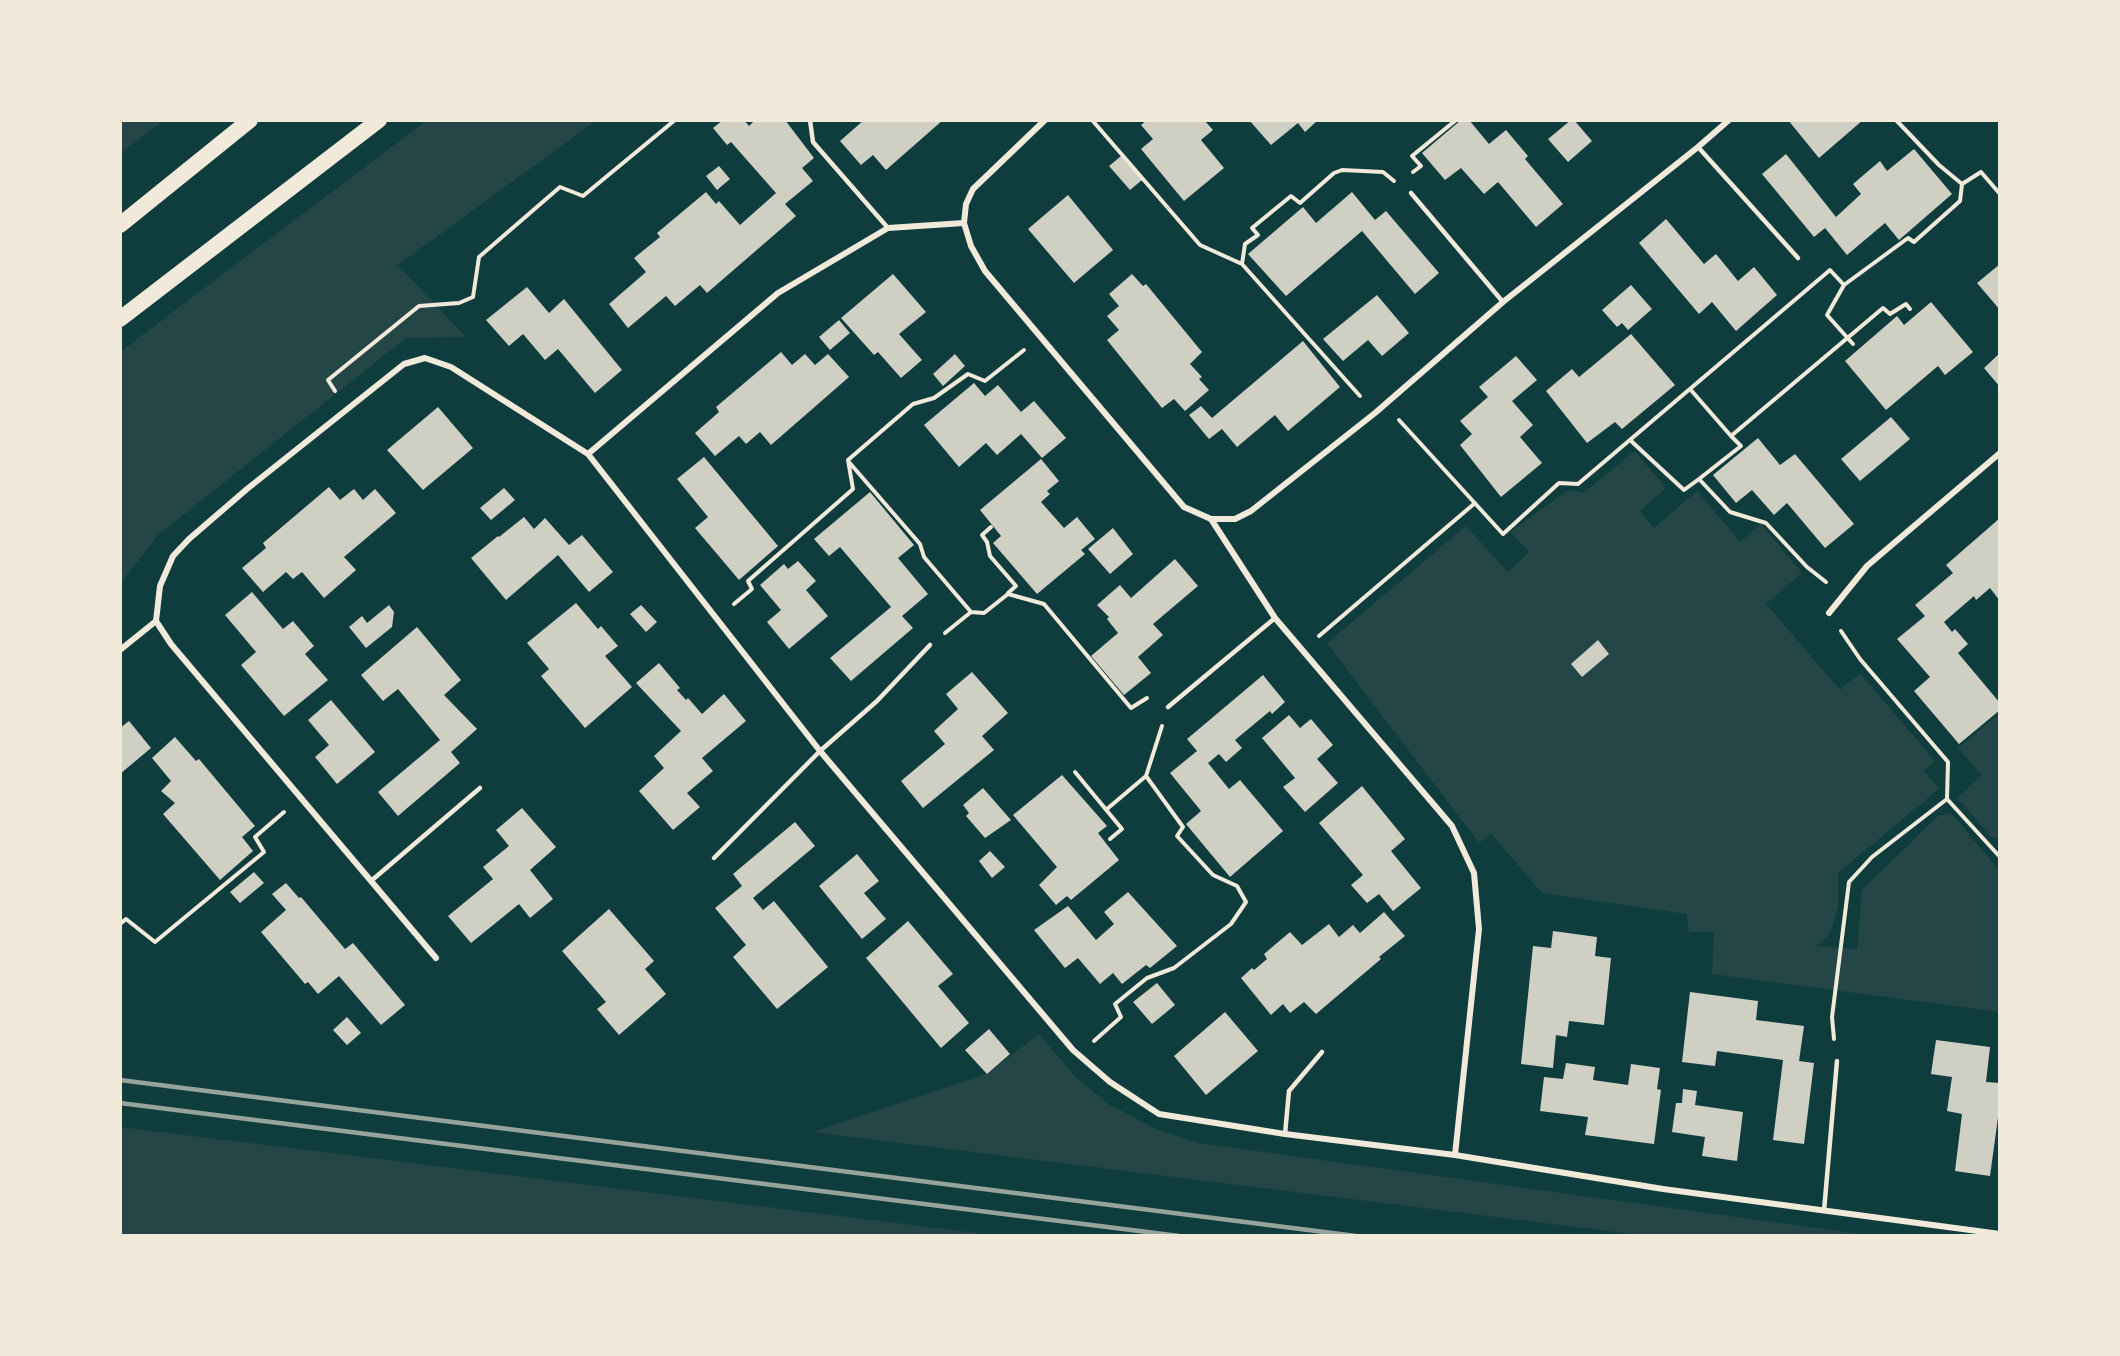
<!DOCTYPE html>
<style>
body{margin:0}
#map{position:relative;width:2120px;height:1356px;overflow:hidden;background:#0f3d3e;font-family:"DM Sans",sans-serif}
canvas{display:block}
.frame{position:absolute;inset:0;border:122px solid #f1e9da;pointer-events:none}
</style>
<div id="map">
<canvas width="2120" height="1356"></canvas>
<div class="frame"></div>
</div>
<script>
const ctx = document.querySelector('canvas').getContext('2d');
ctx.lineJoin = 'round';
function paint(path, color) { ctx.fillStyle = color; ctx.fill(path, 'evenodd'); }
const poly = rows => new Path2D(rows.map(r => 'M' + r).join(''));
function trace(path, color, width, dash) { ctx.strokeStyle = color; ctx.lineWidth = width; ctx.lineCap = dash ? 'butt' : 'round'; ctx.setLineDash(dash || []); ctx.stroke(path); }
const green = poly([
 [120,120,164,120,120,153],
 [427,120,597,120,398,265,466,337,406,338,158,535,120,584,120,352],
 [1635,451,1666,488,1640,511,1654,528,1697,491,1740,542,1761,524,1802,573,1766,604,1840,690,1860,673,1935,761,1924,771,1939,789,1838,873,1838,907,1829,936,1816,946,1857,949,1862,890,1938,816,1951,813,2000,871,2000,1012,1712,974,1714,932,1689,932,1687,914,1542,893,1491,833,1479,843,1327,643,1466,526,1508,572,1529,552,1510,532,1568,490,1583,493],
 [2000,713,2000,838,1992,838,1957,798,1982,775,1958,748],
 [1039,1034,1076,1078,1110,1105,1154,1128,1198,1143,1875,1236,1648,1236,813,1132,987,1074],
 [120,1127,977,1233,976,1236,120,1236]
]);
const building = poly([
 [723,120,744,120,749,126,755,120,785,120,814,158,802,168,813,181,785,204,796,216,707,293,700,285,675,306,666,296,628,328,609,304,646,272,634,258,660,237,657,233,706,192,716,204,719,201,740,225,776,193,731,142,727,145,713,128],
 [864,120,943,120,886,170,873,155,861,165,840,141],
 [1147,120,1204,120,1213,130,1201,140,1224,168,1184,201,1141,149,1153,139,1141,125],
 [1249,120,1318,120,1305,132,1298,123,1271,145],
 [1461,120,1469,120,1489,144,1506,130,1528,156,1525,159,1563,204,1536,227,1498,182,1484,194,1461,168,1445,180,1422,153],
 [1571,120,1574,120,1592,141,1568,162,1548,139],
 [1788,120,1863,120,1819,158],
 [1914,149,1952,194,1899,240,1885,223,1847,255,1825,228,1814,237,1762,174,1786,154,1836,217,1861,194,1853,184,1880,161,1887,171],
 [1121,156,1142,180,1130,190,1109,166],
 [719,166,730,179,717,190,706,176],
 [1352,192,1375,220,1386,211,1439,273,1415,294,1362,231,1286,296,1248,254,1303,207,1316,223],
 [1068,195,1113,250,1074,283,1028,229],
 [1666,219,1704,264,1716,254,1738,281,1754,267,1777,295,1736,331,1712,302,1699,314,1639,243],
 [2000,264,2000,310,1977,283],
 [893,274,926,312,899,334,922,360,901,378,878,352,874,355,841,318],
 [1132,274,1143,286,1146,284,1202,352,1190,364,1202,377,1199,379,1209,390,1185,411,1174,399,1162,408,1107,340,1119,330,1107,316,1119,306,1109,294],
 [1631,285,1652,309,1628,330,1622,323,1617,327,1602,310],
 [527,287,549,313,564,299,622,370,595,393,558,349,545,360,523,334,509,346,486,320],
 [1377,295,1409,333,1382,356,1368,340,1343,361,1323,339],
 [1931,302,1973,352,1945,375,1938,366,1886,410,1845,361,1897,316,1904,325],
 [839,320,850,333,830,350,819,337],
 [1631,334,1675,385,1622,429,1615,422,1587,443,1546,391,1572,369,1579,377],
 [1303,341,1340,387,1288,431,1275,415,1237,447,1222,429,1209,439,1189,415,1201,406,1212,418],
 [781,352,792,365,805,354,815,365,828,354,849,377,771,445,760,432,746,444,739,436,715,456,695,433,719,412,716,407],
 [2000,353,2000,387,1984,368],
 [955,354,965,366,943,386,933,374],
 [1516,356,1537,380,1512,401,1533,425,1520,437,1542,463,1501,497,1460,445,1472,434,1460,421,1488,397,1479,387],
 [974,383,985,396,998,385,1021,412,1034,401,1066,438,1042,458,1021,434,997,455,986,443,959,467,924,425],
 [438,407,473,448,423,490,387,450],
 [1891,417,1910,439,1860,481,1841,459],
 [1758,438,1780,465,1795,454,1854,524,1825,548,1787,503,1774,515,1752,490,1736,503,1713,475],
 [704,457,778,546,739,580,695,528,708,517,677,479],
 [1041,459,1059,481,1047,491,1050,494,1041,502,1064,528,1077,517,1095,539,1081,550,1085,554,1037,594,993,543,1001,536,980,510],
 [329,487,340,500,354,489,363,500,375,489,396,513,344,557,356,570,324,598,302,572,293,579,286,572,263,592,242,568,266,548,263,543],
 [504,488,515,500,491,520,480,508],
 [870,492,914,545,898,558,928,594,902,616,913,628,851,681,830,658,891,607,840,547,829,556,814,539],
 [524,517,534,529,545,518,569,545,582,535,613,572,589,592,558,555,506,600,471,558,498,536,499,537],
 [2000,518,2000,601,1990,588,1976,600,1974,596,1944,622,1952,632,1955,629,1968,644,1958,653,2000,703,2000,710,1959,744,1914,691,1930,677,1897,639,1925,616,1915,605,1953,573,1946,565],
 [1113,528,1133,554,1110,574,1088,549],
 [1175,559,1198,586,1153,624,1163,635,1138,657,1151,673,1124,695,1091,656,1118,633,1107,619,1109,617,1097,605,1120,585,1131,598],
 [798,561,816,581,806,590,828,616,789,649,767,622,781,610,760,585,784,564,788,569],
 [252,592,283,629,293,621,314,646,305,654,328,680,284,716,241,665,256,652,225,615],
 [576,603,598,629,601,626,618,646,605,656,632,687,585,728,541,676,549,669,527,643],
 [389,605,394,612,392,627,366,648,349,627,362,616,367,623],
 [641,605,657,622,646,632,630,614],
 [417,627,461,680,444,695,477,729,451,752,460,763,398,816,378,792,440,740,398,689,383,701,361,675],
 [1598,640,1609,654,1582,677,1571,664],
 [659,663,680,688,677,690,686,700,688,698,702,714,724,694,746,721,702,758,713,771,687,793,700,807,673,830,639,791,664,768,654,756,681,731,636,683],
 [972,672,1008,713,982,736,994,750,923,808,901,781,945,744,934,731,958,709,946,694],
 [1263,675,1285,702,1272,714,1270,711,1235,740,1242,748,1226,762,1219,754,1208,763,1229,789,1240,780,1283,831,1230,877,1186,824,1201,811,1170,773,1197,751,1187,739],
 [331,700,375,752,337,784,315,757,329,745,308,720],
 [1289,715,1300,728,1311,719,1333,745,1317,759,1338,783,1305,812,1283,787,1295,778,1262,738],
 [129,721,151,748,120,774,120,728],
 [175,737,196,761,199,759,255,826,242,837,253,851,220,880,163,814,175,803,161,791,171,781,152,758],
 [1062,775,1107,826,1098,833,1119,860,1071,900,1067,896,1056,905,1039,885,1057,867,1013,815],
 [1362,786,1405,839,1391,851,1421,888,1393,911,1379,894,1367,903,1351,885,1363,875,1319,823],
 [983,788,1011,820,985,838,966,816,969,813,963,805],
 [522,808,556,847,530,870,553,899,530,918,519,904,471,943,448,916,493,879,483,867,509,846,496,830],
 [795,822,815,846,753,898,763,910,774,901,828,967,777,1009,733,957,746,945,715,908,742,886,733,874],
 [990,851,1005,867,992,878,979,861],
 [857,854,879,881,864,893,886,919,862,939,819,886],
 [254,872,264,883,240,903,230,892],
 [286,883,299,898,301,897,345,949,353,943,405,1005,381,1025,339,976,318,994,308,982,305,984,261,932,286,910,272,894],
 [1128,892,1177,946,1150,968,1146,965,1122,984,1113,973,1100,984,1078,958,1065,968,1034,930,1068,906,1096,940,1114,924,1104,912],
 [609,909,654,961,645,969,666,994,619,1035,597,1009,606,1002,562,951],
 [1384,912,1405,936,1379,957,1381,959,1316,1014,1304,1002,1290,1013,1283,1004,1271,1015,1241,978,1252,968,1254,970,1267,959,1264,954,1290,932,1302,945,1329,924,1339,937,1353,925,1360,933],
 [908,921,953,974,938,986,969,1023,941,1048,866,958],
 [1553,931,1597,937,1595,956,1611,958,1604,1025,1569,1021,1567,1037,1556,1035,1553,1068,1521,1064,1533,946,1551,948],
 [1157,983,1175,1005,1152,1024,1133,1002],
 [1690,992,1758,1001,1756,1020,1804,1026,1799,1061,1814,1063,1804,1144,1773,1140,1783,1060,1717,1051,1715,1066,1682,1062],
 [1225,1012,1258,1051,1206,1095,1174,1056],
 [347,1017,361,1033,347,1045,333,1030],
 [989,1029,1010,1054,987,1074,965,1050],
 [1936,1040,1990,1047,1986,1082,2000,1083,2000,1103,1990,1176,1955,1171,1962,1114,1947,1111,1952,1077,1931,1074],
 [1566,1063,1595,1067,1593,1080,1628,1085,1631,1064,1660,1068,1657,1089,1661,1090,1654,1144,1585,1135,1588,1117,1540,1111,1544,1077,1563,1079],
 [1683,1089,1697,1091,1695,1105,1743,1112,1737,1161,1702,1156,1705,1137,1672,1132,1676,1103,1682,1103]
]);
const path = poly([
 [1092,120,1200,245,1242,264,1360,396],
 [1896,120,1939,165,1962,184],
 [1413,172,1421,166,1412,156,1456,120],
 [1242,264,1245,244,1258,235,1252,228,1291,196,1300,203,1334,173,1342,170,1383,172,1394,181],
 [1844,285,1827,315,1853,344],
 [1690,389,1731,436],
 [335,391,328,380,419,306,459,303,473,297,479,257,560,187,583,196,675,120],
 [1399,420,1503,534,1559,483,1578,484,1830,270,1844,285,1908,238,1914,242,1960,201,1962,184,1981,172,2000,194],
 [1630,440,1684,490,1699,479,1730,512,1766,523,1807,567,1826,582],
 [848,461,920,544,924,557,971,612,945,633],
 [1699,479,1741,446,1731,436,1883,308,1890,314,1906,304,1910,309],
 [991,527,982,535,987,542,990,556,1016,586,1008,593],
 [734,604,752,589,748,581,853,489,848,460,913,404,934,398,968,374,985,381,1024,350],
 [971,612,984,613,1008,594,1044,604,1131,708,1147,698],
 [1319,636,1475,503],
 [1075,772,1122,829,1110,839],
 [1947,799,2000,857],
 [1107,809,1146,776],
 [120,924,126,919,155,942,264,852,255,837,284,812],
 [1834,1039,1832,1017,1849,882,1872,857,1947,799,1948,762,1860,659,1841,631],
 [1094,1041,1121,1017,1115,1004,1147,978,1174,968,1231,924,1246,902,1237,886,1213,875,1177,836,1183,827,1146,776,1162,726]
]);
const service = poly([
 [810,120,813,142,888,228],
 [1698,147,1798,258],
 [1411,193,1503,302],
 [1168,707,1275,618],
 [714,858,820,751,877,701,930,645],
 [371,881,480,788],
 [1285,1134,1289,1091,1322,1052],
 [1824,1211,1837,1061]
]);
const minor = poly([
 [1045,120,973,189,966,204,964,223,971,246,985,271,1184,507,1211,519,1275,618,1452,826,1474,873,1479,929,1455,1155],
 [588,454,778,293,888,228,964,223],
 [1211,519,1235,519,1251,511,1375,413,1503,302,1698,147,1729,120],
 [1829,613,1867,566,2000,453],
 [156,621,171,644,436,958],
 [120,650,156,621,160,586,173,556,189,539,247,489,404,364,425,358,451,367,588,454,820,751,1073,1050,1110,1082,1159,1114,1285,1134,1455,1155,1663,1189,2000,1234]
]);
const trunk = poly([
 [120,225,250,120],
 [120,319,379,120]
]);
const rail = poly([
 [120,1080,1356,1236],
 [120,1103,1179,1236]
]);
paint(green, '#244646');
paint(building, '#cfcfc3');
trace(path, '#f1e9da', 4);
trace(service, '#f1e9da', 4.5);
trace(minor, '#f1e9da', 6);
trace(trunk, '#f1e9da', 16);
trace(rail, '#97a49c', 4.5);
</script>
